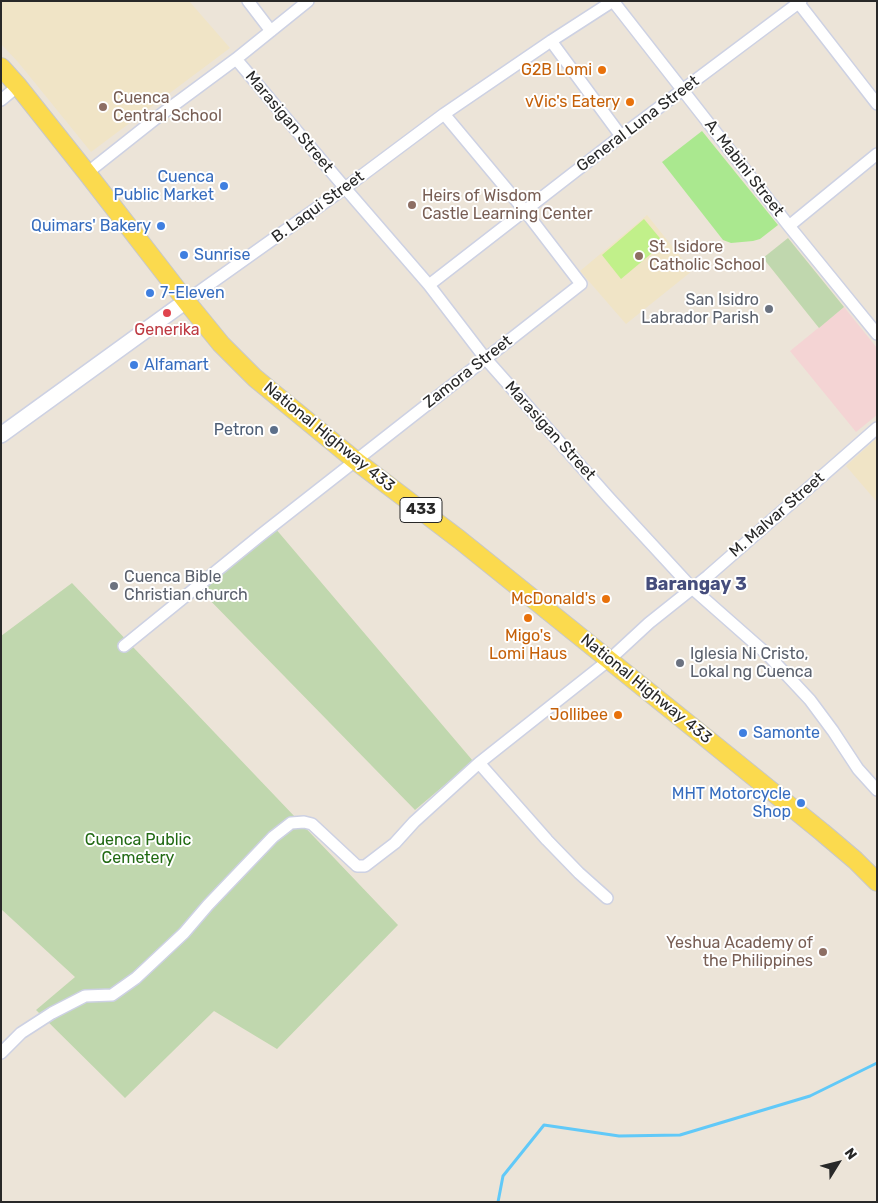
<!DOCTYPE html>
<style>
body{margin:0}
#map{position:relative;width:878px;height:1203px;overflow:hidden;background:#ece4d8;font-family:Rubik,sans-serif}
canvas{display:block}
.frame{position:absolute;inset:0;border:2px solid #282828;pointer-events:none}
.north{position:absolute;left:813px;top:1138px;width:50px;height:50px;-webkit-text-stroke:4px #fff;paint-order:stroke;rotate:54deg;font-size:14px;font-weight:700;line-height:20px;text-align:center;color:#282828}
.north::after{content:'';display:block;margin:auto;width:18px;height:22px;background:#282828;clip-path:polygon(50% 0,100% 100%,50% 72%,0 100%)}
</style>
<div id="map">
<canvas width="878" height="1203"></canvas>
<div class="frame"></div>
<div class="north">N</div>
</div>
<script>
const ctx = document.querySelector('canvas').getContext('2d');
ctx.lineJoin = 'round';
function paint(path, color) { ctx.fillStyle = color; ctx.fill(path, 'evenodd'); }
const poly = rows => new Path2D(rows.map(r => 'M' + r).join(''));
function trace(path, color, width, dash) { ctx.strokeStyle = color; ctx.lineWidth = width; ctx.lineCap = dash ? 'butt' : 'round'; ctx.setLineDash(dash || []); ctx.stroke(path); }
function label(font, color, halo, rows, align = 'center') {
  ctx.font = font + ' Rubik,sans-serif'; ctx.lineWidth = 4; ctx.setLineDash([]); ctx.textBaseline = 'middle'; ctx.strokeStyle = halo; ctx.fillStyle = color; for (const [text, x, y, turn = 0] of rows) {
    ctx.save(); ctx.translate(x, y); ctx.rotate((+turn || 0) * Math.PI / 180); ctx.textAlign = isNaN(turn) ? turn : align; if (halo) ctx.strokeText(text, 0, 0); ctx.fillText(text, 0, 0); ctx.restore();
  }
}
const education = poly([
 [1,1,189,1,230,48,91,152,18,62,1,44],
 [647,215,692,271,626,324,580,271],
 [877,438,877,502,846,466]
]);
const medical = poly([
 [844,307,877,348,877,415,856,432,790,351]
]);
const green = poly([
 [702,131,778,225,760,239,753,241,731,243,723,240,662,162]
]);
const cemetery = poly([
 [788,238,844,307,819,328,763,258],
 [275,528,473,761,415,810,199,589],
 [72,583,398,925,277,1049,214,1011,125,1098,36,1010,75,977,1,909,1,636]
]);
const pitch = poly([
 [644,219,664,243,621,279,602,255]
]);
const stream = poly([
 [498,1202,503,1176,544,1125,619,1136,680,1135,810,1096,877,1063]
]);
const minor = poly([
 [248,1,271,31],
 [613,1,789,226,877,334],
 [797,1,877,104],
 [551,41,621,136],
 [236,59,345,188,429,285,485,358,609,498,692,588,768,655,810,700,833,731,858,769,877,790],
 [1,100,18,86],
 [87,173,159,116,236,59,308,1],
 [789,226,877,154],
 [429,285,621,136,801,1],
 [186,301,345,188,444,114,551,41,613,1],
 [124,646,262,534,581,284,525,211,444,114],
 [479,763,547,840,579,873,607,898],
 [1,1053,21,1033,52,1013,85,996,112,995,136,978,184,933,208,905,273,837,291,823,304,822,312,824,357,866,365,866,395,843,414,822,479,763,609,660,649,623,708,576,877,428]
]);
const secondary = poly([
 [1,435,186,301]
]);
const primary = poly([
 [1,67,18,86,87,173,186,301,221,344,255,378,356,461,460,540,701,734,822,832,855,860,877,882]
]);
const markers = [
 [602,70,5,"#e8710a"],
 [630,102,5,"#e8710a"],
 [103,107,5,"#8d6e63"],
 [224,186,5,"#3f7fe0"],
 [412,205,5,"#8d6e63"],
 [161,226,5,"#3f7fe0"],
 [184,255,5,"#3f7fe0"],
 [639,256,5,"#8d6e63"],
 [150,293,5,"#3f7fe0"],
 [769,309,5,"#6b7280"],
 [167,313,5,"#e0444e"],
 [134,365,5,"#3f7fe0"],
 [274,430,5,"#5c6f8a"],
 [114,586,5,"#6b7280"],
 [606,599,5,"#e8710a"],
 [528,618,5,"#e8710a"],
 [680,663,5,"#6b7280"],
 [618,715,5,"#e8710a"],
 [743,733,5,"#3f7fe0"],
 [801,803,5,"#3f7fe0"],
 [823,952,5,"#8d6e63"]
];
const shields = [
 [421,510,42]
];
const shieldNames = [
 ["433",421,510]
];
const foodNames = [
 ["G2B Lomi",592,70],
 ["vVic's Eatery",620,102],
 ["McDonald's",596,599],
 ["Migo's",528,636,"center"],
 ["Lomi Haus",528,654,"center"],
 ["Jollibee",608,715]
];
const educationNames = [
 ["Cuenca",113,98],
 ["Central School",113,116],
 ["Heirs of Wisdom",422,196],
 ["Castle Learning Center",422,214],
 ["St. Isidore",649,247],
 ["Catholic School",649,265],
 ["Yeshua Academy of",813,943,"right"],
 ["the Philippines",813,961,"right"]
];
const streetNames = [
 ["Marasigan Street",289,122,50],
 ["General Luna Street",638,124,-37],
 ["A. Mabini Street",744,168,52],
 ["B. Laqui Street",318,207,-36],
 ["Zamora Street",468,372,-38],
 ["Marasigan Street",550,431,48],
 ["National Highway 433",329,437,39],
 ["M. Malvar Street",777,515,-41],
 ["National Highway 433",646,689,39]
];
const shopNames = [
 ["Cuenca",214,177,"right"],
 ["Public Market",214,195,"right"],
 ["Quimars' Bakery",151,226,"right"],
 ["Sunrise",194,255],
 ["7-Eleven",160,293],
 ["Alfamart",144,365],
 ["Samonte",753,733],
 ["MHT Motorcycle",791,794,"right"],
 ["Shop",791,812,"right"]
];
const worshipNames = [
 ["San Isidro",759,300,"right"],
 ["Labrador Parish",759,318,"right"],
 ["Cuenca Bible",124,577],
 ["Christian church",124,595],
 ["Iglesia Ni Cristo,",690,654],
 ["Lokal ng Cuenca",690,672]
];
const healthNames = [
 ["Generika",167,330]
];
const serviceNames = [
 ["Petron",264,430]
];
const parkNames = [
 ["Cuenca Public",138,840],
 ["Cemetery",138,858]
];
const neighbourhoodNames = [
 ["Barangay 3",696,585]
];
paint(education, '#f0e4c6');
paint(medical, '#f4d4d4');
paint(green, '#aae88f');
paint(cemetery, '#c0d7ae');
paint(pitch, '#c1f08a');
trace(stream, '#61c9f8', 3);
trace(minor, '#cdd1e3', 14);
trace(secondary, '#cdd1e3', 18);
trace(primary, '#c7c7c7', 20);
trace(minor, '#fff', 11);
trace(secondary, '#fff', 15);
trace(primary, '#fbda4e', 18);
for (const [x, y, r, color] of markers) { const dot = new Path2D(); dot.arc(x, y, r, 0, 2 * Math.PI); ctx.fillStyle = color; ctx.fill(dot); trace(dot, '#fff', 2); }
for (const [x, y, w] of shields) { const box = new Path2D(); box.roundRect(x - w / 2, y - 12.5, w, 25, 4); ctx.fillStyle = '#fff'; ctx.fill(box); trace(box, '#282828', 1); }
label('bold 15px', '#282828', null, shieldNames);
label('16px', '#c56008', '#fff', foodNames, 'right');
label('16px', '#785e54', '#fff', educationNames, 'left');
label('16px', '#282828', '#fff', streetNames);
label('16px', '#366cbe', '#fff', shopNames, 'left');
label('16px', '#5b616d', '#fff', worshipNames, 'left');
label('16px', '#be3a42', '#fff', healthNames);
label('16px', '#4e5e75', '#fff', serviceNames, 'right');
label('16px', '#226a14', '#fff', parkNames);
label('bold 18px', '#454d7c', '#fff', neighbourhoodNames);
</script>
